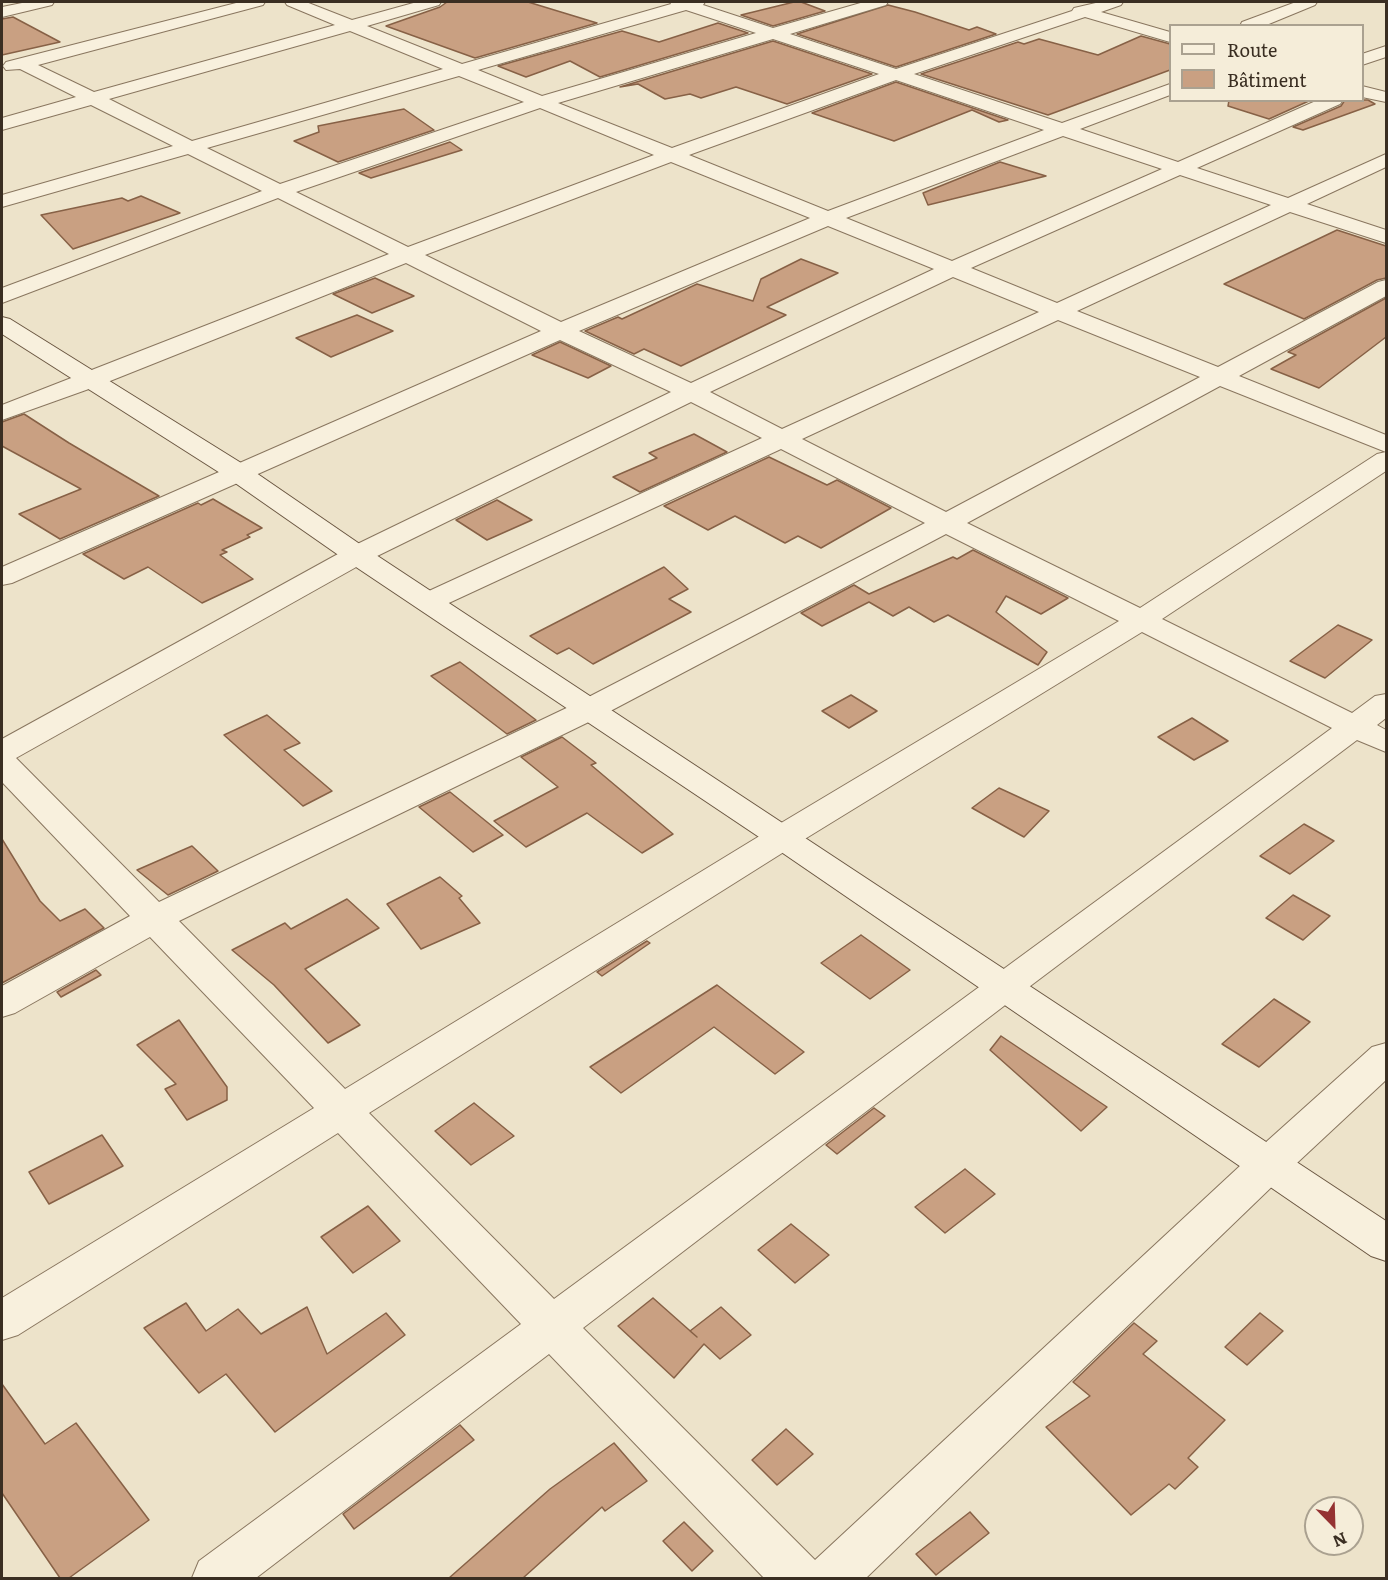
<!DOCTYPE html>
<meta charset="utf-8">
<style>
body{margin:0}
#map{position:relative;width:1388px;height:1580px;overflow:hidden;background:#ede3ca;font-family:Literata,serif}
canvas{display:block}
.frame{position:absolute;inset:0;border:3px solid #3a2e22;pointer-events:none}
.legend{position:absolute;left:1169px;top:24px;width:195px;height:78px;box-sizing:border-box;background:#f5edd9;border:2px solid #aaa190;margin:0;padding:8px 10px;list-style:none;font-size:18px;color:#3a2e22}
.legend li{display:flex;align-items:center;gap:12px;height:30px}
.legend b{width:30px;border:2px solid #aaa190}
.north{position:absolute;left:1304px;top:1496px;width:60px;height:60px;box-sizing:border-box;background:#f5edd9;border:2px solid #aaa190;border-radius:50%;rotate:157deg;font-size:16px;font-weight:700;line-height:24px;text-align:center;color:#3a2e22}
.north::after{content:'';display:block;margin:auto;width:21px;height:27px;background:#953232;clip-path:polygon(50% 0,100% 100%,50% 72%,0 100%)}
</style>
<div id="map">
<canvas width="1388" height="1580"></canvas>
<div class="frame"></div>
<ul class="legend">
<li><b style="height:8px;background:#f8f0dd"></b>Route</li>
<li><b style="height:16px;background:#c9a082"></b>Bâtiment</li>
</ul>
<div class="north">N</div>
</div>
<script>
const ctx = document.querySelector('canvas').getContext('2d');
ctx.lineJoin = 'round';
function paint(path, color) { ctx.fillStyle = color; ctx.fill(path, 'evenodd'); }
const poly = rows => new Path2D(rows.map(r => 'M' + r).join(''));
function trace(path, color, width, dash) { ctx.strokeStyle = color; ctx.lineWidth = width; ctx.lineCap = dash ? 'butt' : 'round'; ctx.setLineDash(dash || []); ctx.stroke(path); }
const building = poly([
 [447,2,528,2,597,23,475,58,386,26,440,7,447,2],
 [794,2,801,2,825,11,773,26,741,15,794,2],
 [888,5,915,12,969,30,977,27,996,34,896,67,797,34,888,5],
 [13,17,60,42,2,55,2,19,13,17],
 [718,23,748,33,600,77,570,61,526,77,498,66,622,31,659,42,718,23],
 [1141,36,1170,44,1170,70,1048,115,921,74,1018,42,1024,44,1039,39,1098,55,1141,36],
 [773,41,872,74,787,104,736,87,701,98,690,94,665,99,638,84,620,87,773,41],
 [896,82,1008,120,999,122,972,110,894,141,812,113,896,82],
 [1229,100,1311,100,1269,119,1228,106,1229,100],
 [1345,100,1368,100,1375,104,1303,130,1293,127,1341,106,1345,100],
 [404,109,434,130,338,162,294,141,319,132,318,126,404,109],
 [450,142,462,150,371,178,359,173,450,142],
 [1000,162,1046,176,928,205,923,193,1000,162],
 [141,196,180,213,73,249,41,215,122,198,128,201,141,196],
 [1337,230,1386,246,1386,278,1377,280,1304,319,1224,284,1337,230],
 [801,259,838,273,767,307,786,315,681,366,644,349,634,354,585,331,618,317,622,319,697,284,753,301,761,279,801,259],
 [375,278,414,296,372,313,333,294,375,278],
 [1386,298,1386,337,1319,388,1271,369,1296,355,1288,352,1386,298],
 [357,315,393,331,331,357,296,338,357,315],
 [560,342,611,366,588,378,532,355,560,342],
 [24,414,69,443,159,496,60,539,19,514,81,489,2,446,2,422,24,414],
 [694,434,727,452,640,492,613,477,657,458,649,453,694,434],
 [769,457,827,485,837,480,891,508,821,548,798,536,785,543,735,516,708,530,664,506,769,457],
 [213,499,262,528,247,535,250,537,222,550,227,552,220,555,253,579,202,603,148,567,124,579,83,554,198,503,201,505,213,499],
 [497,500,532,520,487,540,456,520,497,500],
 [973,550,1068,598,1041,614,1006,596,996,612,1047,652,1038,665,948,615,934,622,909,607,893,616,869,602,822,626,801,613,854,585,869,594,953,557,957,559,973,550],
 [664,567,688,589,669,599,691,612,593,664,569,648,557,654,530,636,664,567],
 [1338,625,1372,640,1325,678,1290,661,1338,625],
 [460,662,536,720,507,734,431,676,460,662],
 [851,695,877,711,849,728,822,711,851,695],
 [267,715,300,743,284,750,332,791,303,806,224,735,267,715],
 [1192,718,1228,741,1194,760,1158,737,1192,718],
 [562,737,596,763,591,765,673,834,642,853,587,813,526,847,494,821,558,787,521,757,562,737],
 [999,788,1049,811,1024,837,972,808,999,788],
 [450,792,503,835,473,852,419,807,450,792],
 [1304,824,1334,841,1290,874,1260,856,1304,824],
 [2,839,40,901,60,921,85,909,104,928,2,983,2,839],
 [192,846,218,871,168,895,137,870,192,846],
 [440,877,462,896,459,898,480,923,421,949,387,904,440,877],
 [1293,895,1330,916,1303,940,1266,918,1293,895],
 [347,899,379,928,305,969,360,1025,328,1043,274,985,232,950,285,923,291,929,347,899],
 [861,935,910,970,870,999,821,963,861,935],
 [647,941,650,943,602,976,597,972,647,941],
 [96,970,101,975,61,997,57,992,96,970],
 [717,985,804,1052,775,1074,714,1027,621,1093,590,1067,717,985],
 [1274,999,1310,1022,1259,1067,1222,1044,1274,999],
 [179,1020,227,1087,227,1100,187,1120,165,1089,176,1084,137,1045,179,1020],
 [1001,1036,1107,1107,1081,1131,990,1050,1001,1036],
 [474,1103,514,1136,471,1165,435,1131,474,1103],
 [874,1108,885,1116,837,1154,826,1145,874,1108],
 [102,1135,123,1166,49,1204,29,1172,102,1135],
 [965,1169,995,1194,945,1233,915,1207,965,1169],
 [368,1206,400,1241,353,1273,321,1237,368,1206],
 [791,1224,829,1255,795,1283,758,1250,791,1224],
 [653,1298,697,1337,690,1331,721,1307,751,1335,720,1359,704,1344,674,1378,618,1326,653,1298],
 [186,1303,206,1331,238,1309,261,1334,307,1307,327,1354,386,1313,405,1335,275,1432,226,1374,199,1393,144,1328,186,1303],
 [1260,1313,1283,1331,1247,1365,1225,1347,1260,1313],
 [1134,1323,1157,1341,1143,1354,1225,1420,1188,1458,1198,1467,1175,1489,1169,1484,1131,1515,1046,1427,1090,1396,1073,1382,1134,1323],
 [2,1384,45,1444,76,1423,149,1520,69,1578,60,1578,2,1493,2,1384],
 [460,1425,474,1440,354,1529,343,1514,460,1425],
 [786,1429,813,1454,777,1485,752,1460,786,1429],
 [614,1443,647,1481,605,1511,602,1507,523,1578,449,1578,550,1489,614,1443],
 [970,1512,989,1533,936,1575,916,1554,970,1512],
 [684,1522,713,1551,692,1571,663,1541,684,1522]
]);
const street = poly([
 [27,2,54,2,52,5,2,17,2,7,27,2],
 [240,2,265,2,263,5,38,65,94,92,335,25,287,5,285,2,306,2,352,20,417,2,441,2,439,5,367,26,462,64,671,4,670,2,705,2,703,5,773,28,864,2,888,2,886,5,790,34,896,69,1072,11,1074,8,1100,2,1123,2,1121,5,1101,12,1170,32,1170,42,1085,17,914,74,1062,123,1170,84,1170,95,1080,129,1178,162,1318,100,1343,100,1340,104,1197,168,1288,198,1386,154,1386,167,1307,204,1386,230,1386,243,1290,212,1077,311,1218,367,1378,282,1386,280,1386,296,1239,376,1386,435,1386,452,1220,386,967,523,1140,608,1377,454,1386,452,1386,471,1162,619,1352,713,1375,696,1386,694,1386,718,1377,725,1386,730,1386,752,1357,740,1017,996,583,1328,815,1560,1255,1152,1372,1047,1386,1043,1386,1080,1283,1176,866,1578,764,1578,549,1354,256,1578,192,1578,199,1561,521,1324,338,1133,18,1335,2,1340,2,1298,314,1108,150,937,15,1013,2,1017,2,986,130,916,2,782,2,739,347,549,671,392,560,340,12,583,2,585,2,567,541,331,406,263,100,385,2,420,2,405,389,254,278,198,2,303,2,288,262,191,188,154,2,207,2,195,173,146,91,105,2,130,2,118,76,97,20,69,6,70,3,66,6,62,240,2],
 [686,10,756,33,542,96,478,70,686,10],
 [350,31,443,69,192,141,109,99,350,31],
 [773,39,879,74,672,148,558,103,773,39],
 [459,76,524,102,280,184,207,148,459,76],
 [896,80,1044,130,828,211,689,155,896,80],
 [540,108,654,155,408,247,296,192,540,108],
 [1063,136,1162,169,952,261,846,218,1063,136],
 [671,162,810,218,561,322,425,255,671,162],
 [1180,175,1271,205,1057,303,971,268,1180,175],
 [828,226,934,269,691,383,579,331,828,226],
 [953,277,1039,312,782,429,710,392,953,277],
 [1058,320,1200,377,946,512,802,439,1058,320],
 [691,402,762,438,418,596,414,602,418,608,428,611,438,608,781,449,925,523,577,703,159,902,16,758,367,561,691,402],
 [946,534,1119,621,771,829,345,1089,179,921,599,717,946,534],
 [1142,632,1332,728,554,1299,369,1113,795,845,1142,632],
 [1296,2,1317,2,1315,5,1264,26,1240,26,1242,22,1296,2],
 [1386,46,1386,57,1362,65,1362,54,1386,46],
 [1362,86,1386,92,1386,102,1362,97,1362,86]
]);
const secondary = poly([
 [2,317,10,319,246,466,367,549,1386,1221,1386,1261,1371,1256,771,845,347,561,228,478,2,334,2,317]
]);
paint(building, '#c9a082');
trace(building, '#876146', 1.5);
trace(street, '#89765f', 2);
trace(secondary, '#6b5742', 2);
paint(street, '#f8f0dd');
paint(secondary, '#f8f0dd');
</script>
